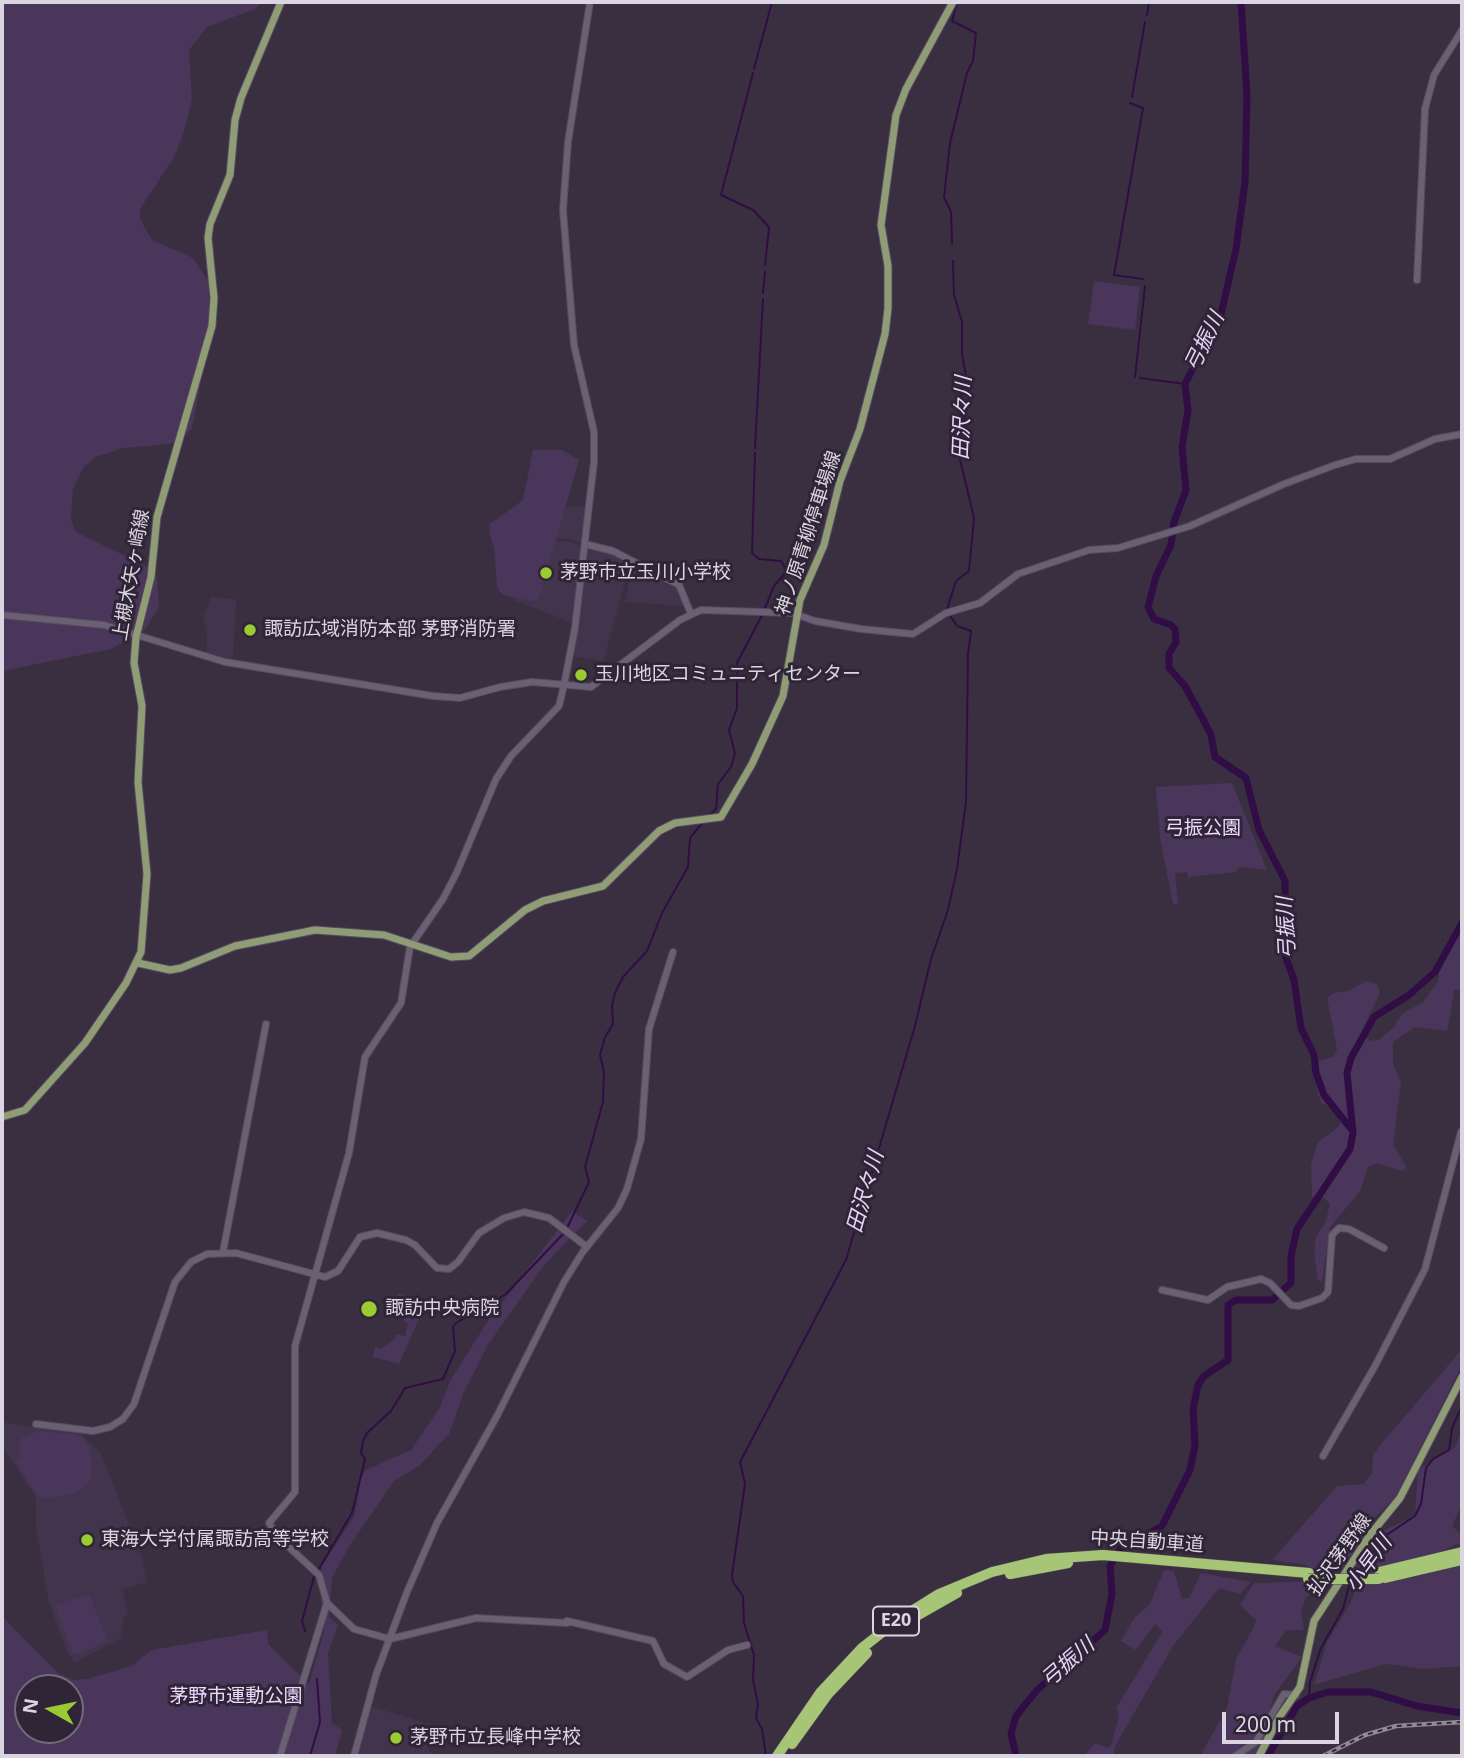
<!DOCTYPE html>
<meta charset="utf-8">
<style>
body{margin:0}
#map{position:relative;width:1464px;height:1758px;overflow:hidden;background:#392f41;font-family:"Noto Sans",sans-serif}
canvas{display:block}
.frame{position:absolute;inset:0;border:4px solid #dbd5e1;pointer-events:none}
.north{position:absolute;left:14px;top:1674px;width:70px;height:70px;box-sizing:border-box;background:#2f2537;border:2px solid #746b7b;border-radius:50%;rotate:279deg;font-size:19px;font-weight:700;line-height:28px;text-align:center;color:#dbd5e1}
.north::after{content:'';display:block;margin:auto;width:24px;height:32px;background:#9bcb33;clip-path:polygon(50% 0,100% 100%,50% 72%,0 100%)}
.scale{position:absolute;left:1222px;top:1712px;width:117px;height:32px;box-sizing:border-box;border:4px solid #dbd5e1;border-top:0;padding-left:9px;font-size:21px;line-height:24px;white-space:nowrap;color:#dbd5e1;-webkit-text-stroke:5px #2f2537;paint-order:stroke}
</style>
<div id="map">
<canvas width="1464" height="1758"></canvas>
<div class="frame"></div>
<div class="north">N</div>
<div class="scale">200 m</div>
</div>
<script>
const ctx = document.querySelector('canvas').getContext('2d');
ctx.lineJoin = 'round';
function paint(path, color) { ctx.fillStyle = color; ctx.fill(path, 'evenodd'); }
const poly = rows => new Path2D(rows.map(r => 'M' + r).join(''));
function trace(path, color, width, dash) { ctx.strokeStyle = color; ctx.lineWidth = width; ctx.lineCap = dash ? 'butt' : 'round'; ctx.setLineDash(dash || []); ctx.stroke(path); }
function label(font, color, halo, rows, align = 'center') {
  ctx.font = font + ' "Noto Sans","Noto Sans JP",sans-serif'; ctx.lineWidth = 6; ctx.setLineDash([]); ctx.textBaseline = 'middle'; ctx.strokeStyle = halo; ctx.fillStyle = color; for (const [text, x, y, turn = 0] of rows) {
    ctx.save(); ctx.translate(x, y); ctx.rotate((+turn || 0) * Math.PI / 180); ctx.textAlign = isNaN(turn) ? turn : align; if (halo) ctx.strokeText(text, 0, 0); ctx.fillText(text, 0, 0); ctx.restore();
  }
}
const built = poly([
 [571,506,589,507,584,544,572,540,513,534],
 [524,537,571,542,582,547,573,623,513,600,514,540],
 [586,548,611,554,629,564,604,661,572,656],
 [633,565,680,590,686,606,625,602],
 [211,597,236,599,233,659,207,653,207,633,203,617],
 [2,1422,82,1434,102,1455,142,1558,147,1582,122,1590,128,1612,124,1617,121,1638,74,1663,65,1647,48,1599,36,1527,36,1497,3,1448],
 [371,1706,431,1725,428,1751,438,1756,356,1756]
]);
const green = poly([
 [2,2,262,2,255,9,207,27,189,50,192,99,184,132,174,157,140,209,140,219,152,240,193,258,209,282,209,340,192,428,183,438,169,444,123,448,95,457,83,468,73,489,71,520,76,532,146,566,157,578,159,607,145,630,111,649,2,671],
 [1094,281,1140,287,1135,330,1088,324],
 [533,450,562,450,579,460,541,592,537,600,531,601,503,595,497,588,494,548,489,532,490,524,523,500],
 [1232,783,1267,870,1239,867,1236,872,1188,877,1187,872,1175,873,1178,904,1173,904,1160,838,1156,787],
 [1462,921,1462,990,1454,990,1448,1028,1446,1031,1415,1027,1393,1042,1393,1063,1401,1083,1393,1144,1407,1168,1401,1171,1378,1163,1368,1167,1360,1191,1330,1227,1322,1282,1318,1280,1314,1253,1316,1237,1325,1223,1330,1204,1324,1198,1312,1197,1311,1165,1318,1142,1337,1128,1343,1118,1336,1109,1321,1103,1314,1078,1315,1062,1333,1057,1337,1050,1327,998,1333,993,1348,991,1366,981,1377,984,1380,993,1362,1030,1365,1037,1371,1041,1379,1040,1394,1027,1402,1014,1423,1002,1438,981,1441,961,1456,938],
 [572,1211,587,1221,544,1265,488,1345,464,1392,449,1434,419,1466,394,1481,348,1548,332,1578,329,1617,338,1625,328,1653,332,1723,342,1730,335,1756,2,1756,2,1616,59,1674,75,1680,87,1679,132,1666,151,1650,267,1630,268,1644,309,1684,324,1632,320,1591,322,1566,355,1515,361,1477,366,1470,411,1450,440,1407,451,1379,486,1324],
 [28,1688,70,1688,70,1730,28,1730],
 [399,1293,425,1305,399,1364,373,1357,375,1347,381,1349,395,1339,396,1334,405,1336,408,1323,403,1321,405,1311,396,1308,397,1303,392,1302],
 [1462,1349,1462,1365,1395,1498,1371,1521,1384,1530,1415,1516,1418,1470,1455,1447,1462,1429,1462,1504,1452,1526,1462,1535,1462,1542,1376,1582,1416,1577,1462,1564,1462,1666,1424,1669,1385,1664,1314,1685,1327,1642,1351,1602,1363,1569,1313,1570,1306,1565,1272,1560,1337,1486,1363,1484,1372,1474,1373,1454],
 [38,1431,75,1434,84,1438,90,1449,92,1476,84,1488,69,1495,39,1499,15,1460,20,1457,19,1449,22,1437],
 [1164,1570,1174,1571,1182,1599,1189,1598,1201,1573,1251,1582,1240,1594,1219,1588,1173,1646,1114,1748,1114,1756,1084,1756,1095,1743,1108,1748,1111,1746,1119,1716,1116,1708,1163,1631,1155,1624,1136,1650,1121,1641,1135,1617,1150,1604],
 [1325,1581,1306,1598,1301,1612,1304,1630,1286,1630,1275,1646,1302,1657,1275,1694,1269,1712,1273,1726,1256,1756,1200,1756,1227,1708,1236,1659,1254,1627,1256,1620,1240,1605,1254,1583],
 [89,1593,107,1642,73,1655,55,1605]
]);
const stream = poly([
 [1147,15,1149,2],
 [754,69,772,2],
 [753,73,721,195,753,210,769,227,765,265],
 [1132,97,1145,22],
 [1130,103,1143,108,1114,275,1143,279],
 [952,243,951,212,944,197,950,143,967,73,973,61,976,33,952,21,957,2],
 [763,293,765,272],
 [1135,377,1145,286],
 [1140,378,1185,384],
 [755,448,763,299],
 [755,453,752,553,759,559,781,561,787,571,774,586,764,610],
 [947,609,956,581,969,571,974,518,959,455,965,412,960,398,966,376,962,354,962,322,954,295,953,261],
 [709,816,716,809,718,784,731,767,735,753,729,730,737,708,737,663,762,615],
 [567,1228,589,1182,585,1167,603,1102,604,1072,600,1055,605,1037,613,1024,612,1005,615,993,623,977,647,951,662,913,688,867,690,838,703,822],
 [1356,1575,1385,1536,1415,1516,1421,1504,1426,1468,1433,1459,1449,1450,1452,1428,1462,1406],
 [305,1631,302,1621,314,1577,352,1513,365,1459,361,1453,363,1441,367,1433,391,1411,405,1388,443,1379,455,1351,453,1327,456,1323,506,1294,564,1233],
 [1309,1698,1310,1682,1321,1648,1343,1609,1350,1582],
 [310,1756,320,1722,317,1679],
 [766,1756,762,1729,756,1718,758,1704,753,1680,754,1655,744,1623,743,1596,733,1582,732,1575,745,1484,740,1462,846,1260,915,1026,931,959,948,910,957,869,966,802,968,654,971,631,957,626,951,617]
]);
const river = poly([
 [1241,2,1247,95,1245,182,1236,249,1221,314,1185,384,1188,410,1182,447,1186,490,1174,522,1171,545,1156,576,1148,607,1154,619,1171,625,1175,629,1176,642,1169,654,1169,668,1185,686,1205,723,1211,735,1215,757,1246,778,1259,830,1285,881,1285,955,1294,980,1301,1028,1314,1055,1316,1073,1324,1095,1352,1130],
 [1016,1756,1011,1733,1016,1716,1037,1690,1105,1630,1112,1594,1110,1566,1121,1548,1162,1526,1190,1470,1195,1445,1193,1409,1198,1385,1204,1376,1228,1360,1228,1305,1236,1300,1272,1300,1291,1283,1291,1256,1297,1229,1350,1149,1353,1133,1347,1073,1351,1058,1374,1017,1409,995,1435,972,1462,923],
 [1268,1756,1297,1706,1309,1698,1328,1692,1371,1692,1417,1706,1462,1713]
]);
const minor = poly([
 [1417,280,1425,109,1434,75,1462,30],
 [585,544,613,551,679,585,691,614],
 [2,615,104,625,225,662,433,696,460,698,500,687,532,682,591,687,680,620,701,610,792,613,815,621,861,629,913,634,946,613,980,603,1018,574,1089,550,1118,548,1190,526,1284,484,1335,465,1356,459,1390,459,1435,439,1462,434],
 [223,1252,266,1024],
 [1162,1290,1208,1300,1227,1287,1261,1279,1270,1283,1291,1305,1299,1306,1322,1298,1328,1292,1332,1235,1339,1228,1349,1229,1384,1248],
 [36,1424,93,1431,110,1427,123,1419,134,1404,175,1282,191,1262,207,1254,236,1253,325,1277,338,1271,360,1237,377,1233,406,1240,415,1245,437,1268,449,1269,458,1262,479,1233,504,1218,524,1212,549,1218,587,1247],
 [1323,1456,1375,1366,1425,1269,1461,1132],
 [567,1621,653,1641,664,1664,687,1677,728,1650,747,1645],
 [567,1623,476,1618,390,1639,354,1629,327,1603,319,1575,278,1537,269,1523,295,1492,295,1346,349,1153,365,1057,401,1003,410,947,443,899,457,872,496,779,511,756,559,706,564,685,575,628,594,462,594,432,574,345,563,210,568,142,590,2],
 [280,1756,327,1603],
 [354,1756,376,1675,407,1592,437,1523,497,1416,564,1282,582,1253,618,1208,627,1189,641,1139,649,1029,673,952],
 [1235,1756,1256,1742,1284,1694,1296,1695]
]);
const major = poly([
 [138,963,170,970,181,968,235,946,315,930,384,935,451,957,469,956,525,910,543,901,603,886,659,831,675,823,721,817,752,764,783,696,800,600,824,545,840,481,860,429,885,334,888,308,888,266,881,225,896,115,906,89,953,2],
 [2,1117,25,1110,85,1043,126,983,141,952,147,874,138,782,142,706,134,663,136,637,151,577,157,517,212,326,214,298,208,238,210,224,230,175,235,120,241,98,281,2],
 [1259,1756,1280,1716,1300,1687,1314,1621,1370,1535,1400,1498,1462,1377]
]);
const highway = poly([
 [1379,1572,1462,1552],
 [1010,1574,1068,1563],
 [1385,1578,1462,1560],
 [906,1622,957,1593],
 [792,1744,828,1694,867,1653],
 [777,1756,820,1693,862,1648,899,1619,939,1594,992,1572,1046,1559,1103,1555,1309,1573]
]);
const rail = poly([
 [1323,1756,1365,1735,1396,1726,1462,1722]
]);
const highwayBridge = poly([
 [1308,1579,1379,1579]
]);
const markers = [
 [546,573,7,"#9bcb33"],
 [250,630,7,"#9bcb33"],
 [581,675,7,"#9bcb33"],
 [369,1309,9,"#9bcb33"],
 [87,1540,7,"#9bcb33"],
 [396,1738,7,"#9bcb33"]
];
const shields = [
 [896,1621,46]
];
const shieldNames = [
 ["E20",896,1621]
];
const streetNames = [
 ["神ノ原青柳停車場線",809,533,-72],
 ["上槻木矢ヶ崎線",132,575,-80],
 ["中央自動車道",1147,1542,4],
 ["払沢茅野線",1340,1555,-55]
];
const poiNames = [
 ["茅野市立玉川小学校",560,573],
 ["諏訪広域消防本部 茅野消防署",264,630],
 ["玉川地区コミュニティセンター",595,675],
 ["諏訪中央病院",385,1309],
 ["東海大学付属諏訪高等学校",101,1540],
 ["茅野市立長峰中学校",410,1738]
];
const parkNames = [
 ["弓振公園",1203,829],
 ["茅野市運動公園",236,1697]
];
const waterNames = [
 ["弓振川",1205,342,-64],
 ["田沢々川",963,418,-88],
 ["弓振川",1287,928,-93],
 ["田沢々川",866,1192,-74],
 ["小早川",1369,1564,-54],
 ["弓振川",1068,1663,-41]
];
paint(built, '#42344c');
paint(green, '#4a355b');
trace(stream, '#310d46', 2);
trace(river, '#310d46', 7);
trace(minor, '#544c5c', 8);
trace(major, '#544c5c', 9);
trace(highway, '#544c5c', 11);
trace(minor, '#6a5f73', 6);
trace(major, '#8f9c75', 7);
trace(highway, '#a7c576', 10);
trace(rail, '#918998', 4.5);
trace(rail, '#2f2537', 2, [5]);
trace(highwayBridge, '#544c5c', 11, []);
trace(highwayBridge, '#a7c576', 10);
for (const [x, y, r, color] of markers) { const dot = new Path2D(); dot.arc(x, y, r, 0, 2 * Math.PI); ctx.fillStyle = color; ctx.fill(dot); trace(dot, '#2f2537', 2.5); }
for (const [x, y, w] of shields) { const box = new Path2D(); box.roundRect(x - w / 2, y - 14.5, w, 29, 5); ctx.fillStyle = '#2f2537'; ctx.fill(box); trace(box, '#dbd5e1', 2); }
label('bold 18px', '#dbd5e1', null, shieldNames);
label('19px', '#dbd5e1', '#2f2537', streetNames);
label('19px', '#dbd5e1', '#2f2537', poiNames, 'left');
label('19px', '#edd9fe', '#2f2537', parkNames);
label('italic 21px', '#e8d5f9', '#2f2537', waterNames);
</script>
